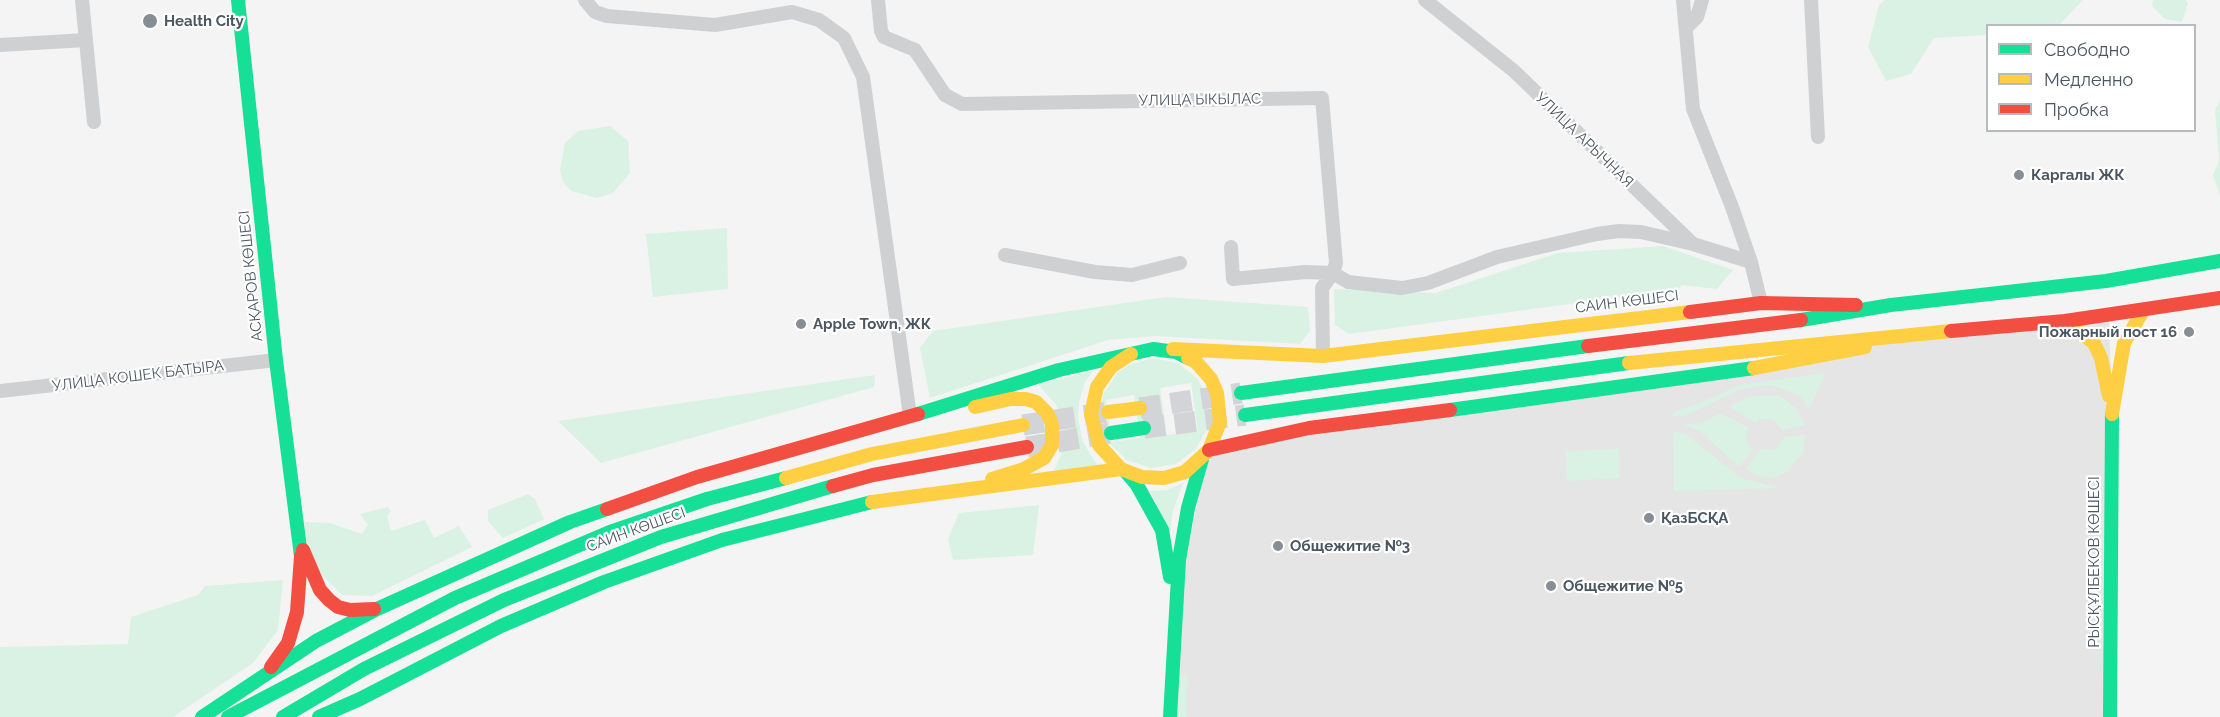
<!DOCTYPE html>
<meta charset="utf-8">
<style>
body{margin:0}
#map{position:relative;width:2220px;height:717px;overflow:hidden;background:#f4f4f4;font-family:Raleway,sans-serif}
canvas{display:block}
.legend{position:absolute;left:1986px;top:24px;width:210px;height:108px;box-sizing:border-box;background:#fff;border:2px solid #b7bbc0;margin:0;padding:8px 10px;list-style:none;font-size:18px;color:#4a5661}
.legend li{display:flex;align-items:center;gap:12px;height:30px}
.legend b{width:30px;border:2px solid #b7bbc0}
</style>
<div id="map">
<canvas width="2220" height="717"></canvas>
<ul class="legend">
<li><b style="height:8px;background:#16e098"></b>Свободно</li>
<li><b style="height:8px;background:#ffcf43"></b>Медленно</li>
<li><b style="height:8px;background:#f24e42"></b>Пробка</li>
</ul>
</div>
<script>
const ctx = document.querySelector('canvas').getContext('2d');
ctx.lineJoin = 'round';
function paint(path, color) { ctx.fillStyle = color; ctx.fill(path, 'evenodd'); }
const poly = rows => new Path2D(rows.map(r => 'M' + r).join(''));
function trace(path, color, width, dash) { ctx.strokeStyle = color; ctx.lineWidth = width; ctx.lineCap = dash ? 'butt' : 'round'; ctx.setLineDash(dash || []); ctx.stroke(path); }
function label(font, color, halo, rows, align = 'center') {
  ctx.font = font + ' Raleway,sans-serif'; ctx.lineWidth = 4.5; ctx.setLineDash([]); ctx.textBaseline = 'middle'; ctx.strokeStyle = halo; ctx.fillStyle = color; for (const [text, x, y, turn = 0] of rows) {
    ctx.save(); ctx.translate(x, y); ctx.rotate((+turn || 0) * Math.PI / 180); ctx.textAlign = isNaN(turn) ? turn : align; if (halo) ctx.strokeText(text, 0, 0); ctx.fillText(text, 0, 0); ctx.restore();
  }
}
const education = poly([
 [2109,316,2112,407,2110,717,1170,717,1174,612,1209,450,1923,335]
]);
const green = poly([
 [1885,0,2083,0,2059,25,1988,26,1987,35,1934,38,1911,74,1886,81,1868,47,1879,5],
 [2153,0,2186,0,2188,4,2182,22,2165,19,2152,6],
 [2220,100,2220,196,2213,175,2219,161,2215,110],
 [610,126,628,141,630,173,613,193,597,198,571,191,563,182,560,169,565,143,578,131],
 [727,228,728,289,653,297,646,234],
 [1663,246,1733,270,1717,289,1681,285,1680,289,1349,334,1335,325,1334,289,1436,293,1558,253],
 [1166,297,1308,307,1310,331,1300,344,1155,336,1108,340,930,398,920,348,933,331],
 [1153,358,1178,363,1198,379,1209,402,1210,414,1208,427,1196,449,1176,464,1151,468,1127,460,1109,443,1101,419,1101,406,1104,393,1118,372,1129,365],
 [1191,383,1198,431,1167,435,1160,388],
 [1134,395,1140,438,1112,442,1106,400],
 [1093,371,1085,382,1079,402,1078,419,1083,442,1095,462,1105,468,1054,471,1065,444,1065,426,1056,405,1038,384],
 [1825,373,1810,408,1799,395,1770,385,1739,390,1687,415,1673,417,1673,412,1710,399,1739,385],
 [875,375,874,387,601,463,558,421],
 [1763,395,1780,396,1796,408,1805,425,1782,430,1776,422,1769,419,1759,419,1755,423,1730,407,1746,398],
 [1720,413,1748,427,1746,440,1753,450,1739,467,1698,430,1683,425,1702,423],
 [1673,431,1687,435,1741,478,1781,488,1674,491],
 [1805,435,1803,453,1787,472,1773,478,1762,477,1746,469,1761,449,1775,450,1784,437],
 [1619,449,1619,478,1567,481,1566,451],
 [1183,483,1173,511,1170,532,1150,491,1167,490],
 [528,494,535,499,544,519,503,538,488,521,488,510],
 [1039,505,1033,555,953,560,948,539,959,513],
 [388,507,391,511,387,516,391,531,425,520,434,538,459,526,472,547,372,596,342,595,320,573,307,548,304,522,330,523,362,534,368,525,360,514],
 [283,580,278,630,253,663,173,717,0,717,0,647,128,644,131,617,198,595,205,586],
 [1180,676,1187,676,1186,717,1178,717]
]);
const primaryTunnel = poly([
 [1140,408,1241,393],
 [1023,425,1108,412],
 [1144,428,1245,415],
 [1027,447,1111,433]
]);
const street = poly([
 [82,0,94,122],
 [585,0,595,12,607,16,715,25,792,12,819,20,844,38,863,77,910,416],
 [878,0,881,31,884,37,915,50,945,95,962,104,1322,98,1336,263,1333,273,1322,288,1323,356],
 [1425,0,1514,71,1693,244,1751,262],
 [1683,0,1693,109,1732,207,1751,262,1761,303],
 [1811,0,1818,137],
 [1686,28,1697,17,1702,0],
 [0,45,86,40],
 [1231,247,1233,279,1305,272,1333,273,1348,282,1402,288,1428,283,1497,257,1597,234,1619,231,1641,232,1693,244],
 [1005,255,1095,272,1132,275,1180,263],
 [0,391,276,360]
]);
const fast = poly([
 [238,0,276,360,301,556],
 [1801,320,1891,305,2106,281,2220,261],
 [1241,393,1588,346],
 [1450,410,1754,368],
 [918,414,1059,370,1153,349,1176,352,1188,358],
 [1245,415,1629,363],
 [1111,433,1144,428],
 [1126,472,1137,485,1162,530,1170,577],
 [202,717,316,641,377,609,570,522,607,509],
 [228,717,455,598,610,532,707,499,786,478],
 [283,717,364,669,504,600,661,537,833,486],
 [319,717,360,699,501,626,604,582,722,540,872,502],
 [1170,717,1179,560,1188,508,1202,459],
 [2110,717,2112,414]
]);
const slow = poly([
 [2065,321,2094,343,2101,358,2109,396],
 [1173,349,1323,356,1690,312],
 [1131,354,1111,367,1097,387,1091,414,1099,445,1121,469,1142,477,1164,478,1185,472,1209,450,1220,422,1217,393,1211,379,1196,362,1188,358],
 [1629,363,1951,331],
 [1754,368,1865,347],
 [975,407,1011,399,1026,399,1036,402,1047,413,1052,424,1052,445,1044,458,1024,469,992,479],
 [1108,412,1140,408],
 [2112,414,2124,343,2143,311],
 [786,478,872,454,1023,425],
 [872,502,1121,469]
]);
const jam = poly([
 [1690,312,1761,303,1856,305],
 [1951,331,2065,321,2220,298],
 [1588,346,1801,320],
 [1209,450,1309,428,1450,410],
 [833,486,873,475,1027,447],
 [607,509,697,477,918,414],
 [303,550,320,590,329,600,338,607,350,610,374,609],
 [271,667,288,643,297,612,301,556]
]);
const markers = [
 [150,21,8,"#868d94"],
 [2019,175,6,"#868d94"],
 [801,324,6,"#868d94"],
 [2189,332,6,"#868d94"],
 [1649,518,6,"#868d94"],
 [1278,546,6,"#868d94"],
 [1551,586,6,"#868d94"]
];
const poiNames = [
 ["Health City",164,21],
 ["Каргалы ЖК",2031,175],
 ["Apple Town, ЖК",813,324],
 ["Пожарный пост 16",2177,332,"right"],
 ["ҚазБСҚА",1661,518],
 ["Общежитие №3",1290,546],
 ["Общежитие №5",1563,586]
];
const streetNames = [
 ["УЛИЦА ЫКЫЛАС",1200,100,-1],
 ["УЛИЦА АРЫЧНАЯ",1584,140,44],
 ["АСҚАРОВ КӨШЕСІ",251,276,-96],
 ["САИН КӨШЕСІ",1627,302,-7],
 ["УЛИЦА КОШЕК БАТЫРА",138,376,-7],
 ["САИН КӨШЕСІ",636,530,-20],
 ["РЫСҚҰЛБЕКОВ КӨШЕСІ",2094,562,-90]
];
paint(education, '#e6e5e6');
paint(green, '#d9f2e3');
trace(primaryTunnel, '#d2d4d7', 21, [21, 10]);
trace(street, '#ced0d2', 14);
trace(fast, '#16e098', 14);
trace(slow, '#ffcf43', 14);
trace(jam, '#f24e42', 14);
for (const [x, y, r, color] of markers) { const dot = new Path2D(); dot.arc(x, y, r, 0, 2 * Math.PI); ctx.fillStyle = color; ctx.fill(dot); trace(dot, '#fff', 2); }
label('bold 15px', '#4a5661', '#fff', poiNames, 'left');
label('15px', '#4a5661', '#fff', streetNames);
</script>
